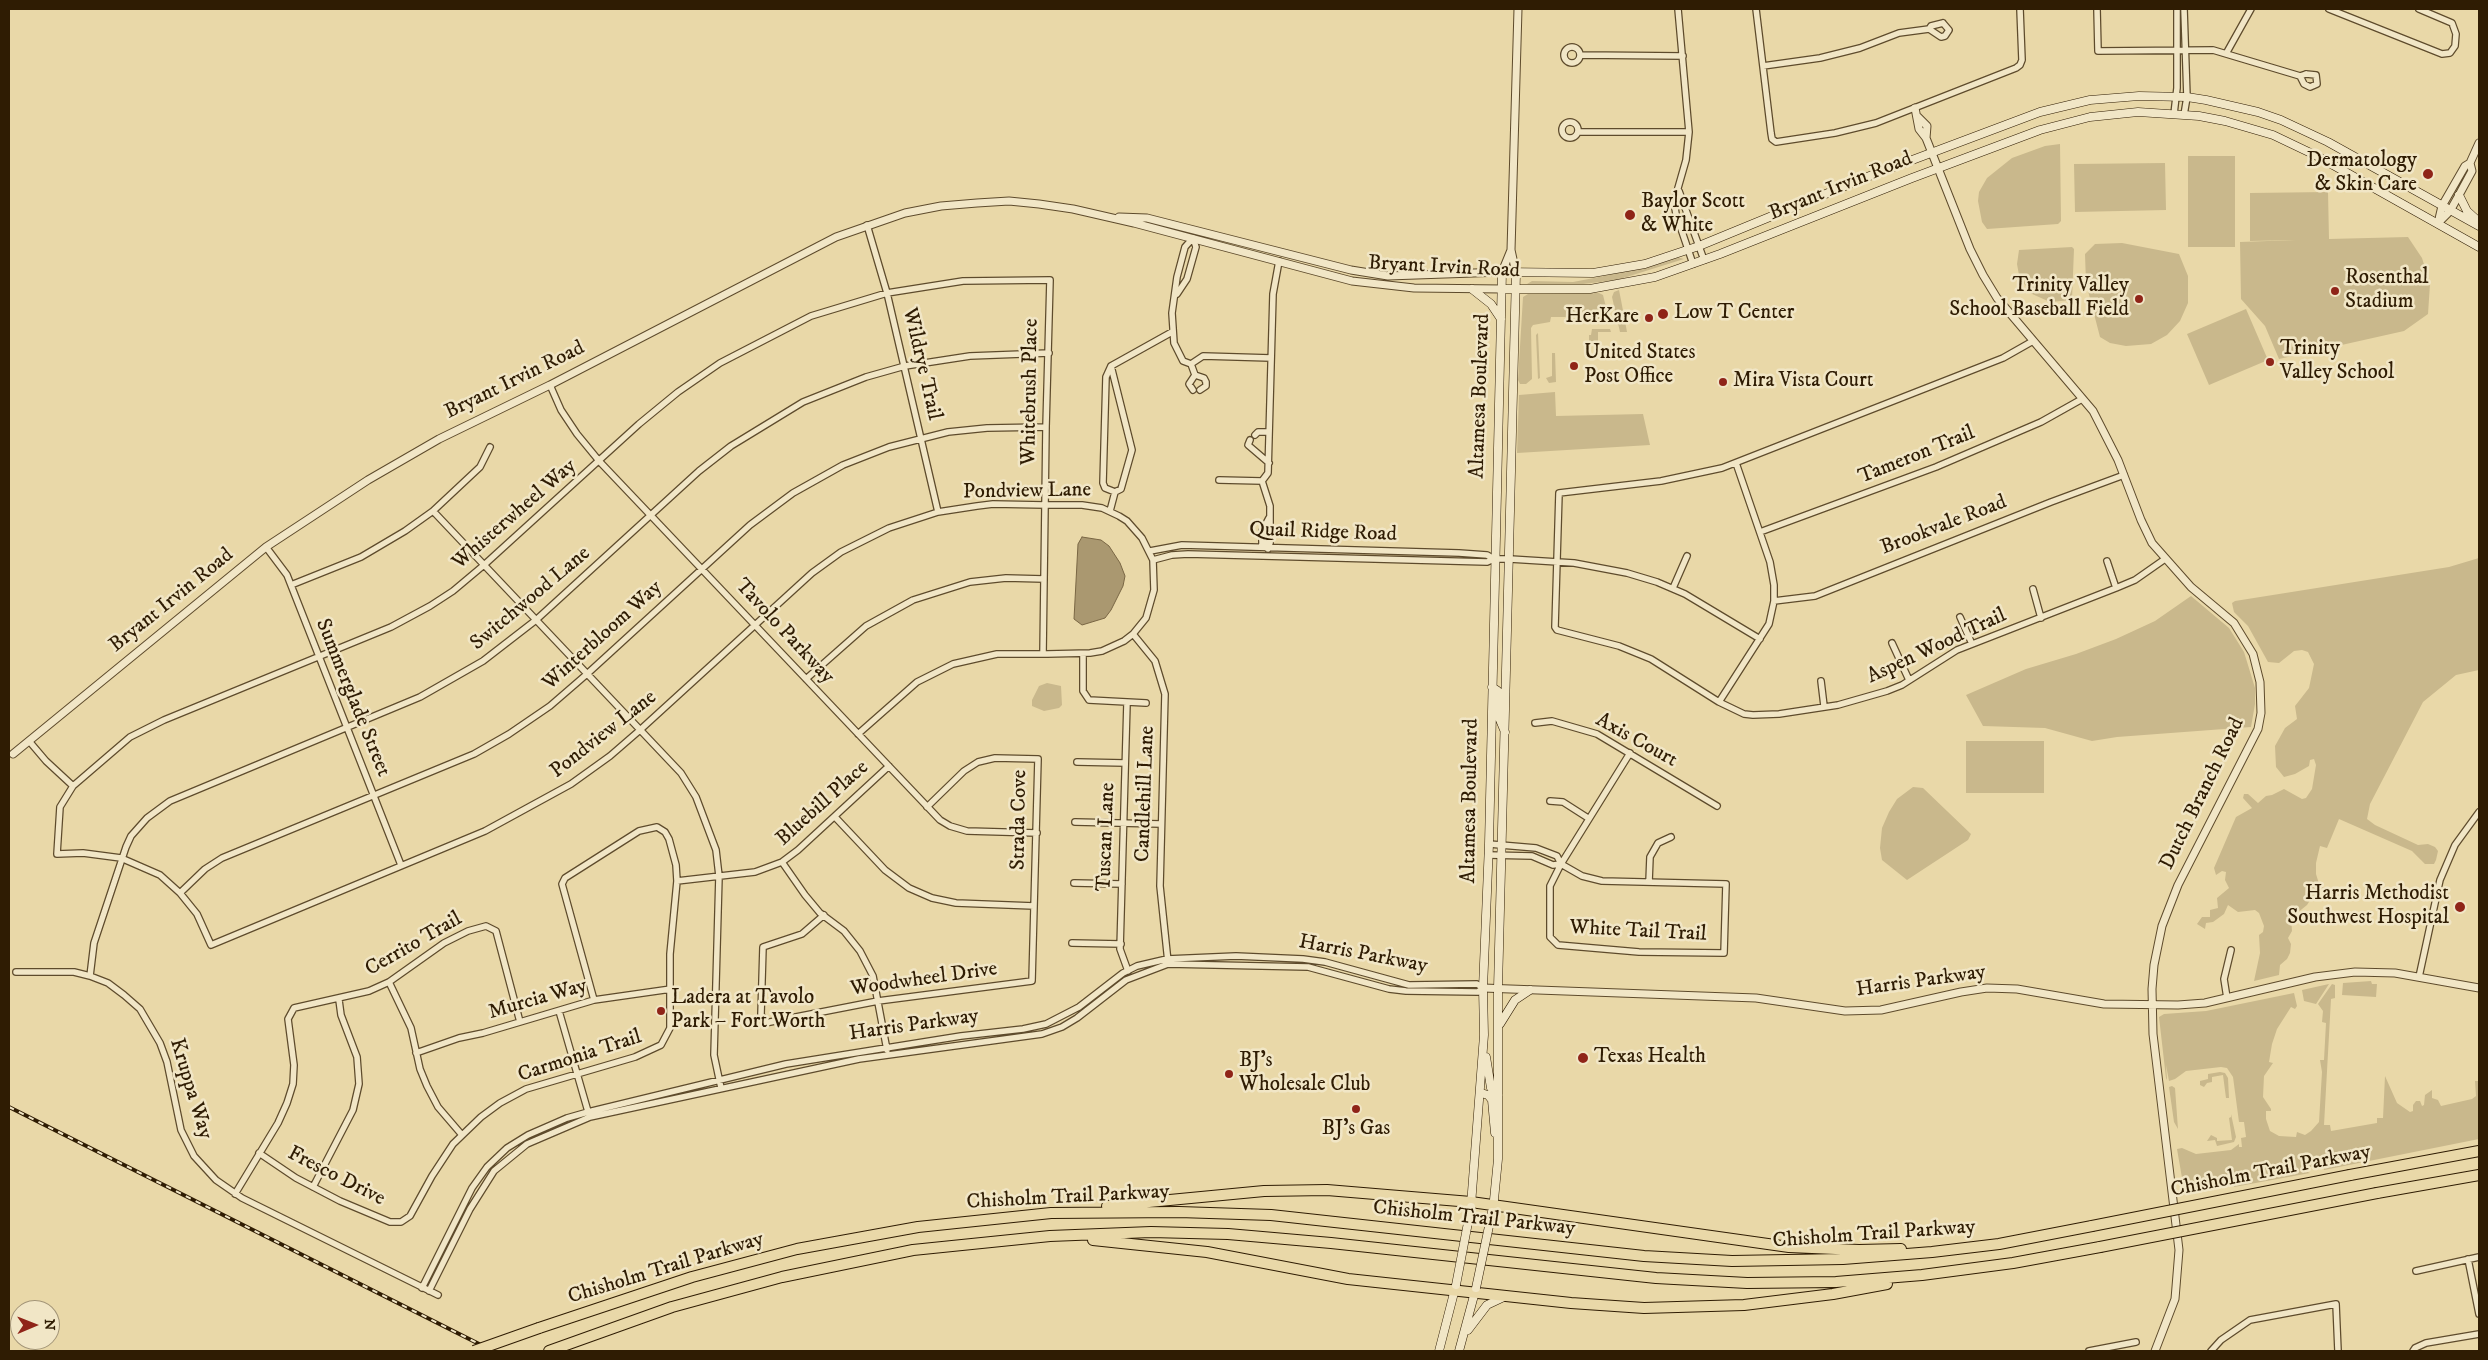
<!DOCTYPE html>
<meta charset="utf-8">
<style>
body{margin:0}
#map{position:relative;width:2488px;height:1360px;overflow:hidden;background:#e9d8a8;font-family:"IM FELL DW Pica",serif}
canvas{display:block}
.frame{position:absolute;inset:0;border:10px solid #2f1c03;pointer-events:none}
.north{position:absolute;left:10px;top:1300px;width:50px;height:50px;box-sizing:border-box;background:#f1e6c6;border:1px solid #a39578;border-radius:50%;rotate:89deg;font-size:14px;font-weight:700;line-height:20px;text-align:center;color:#2f1c03}
.north::after{content:'';display:block;margin:auto;width:18px;height:22px;background:#8f2418;clip-path:polygon(50% 0,100% 100%,50% 72%,0 100%)}
</style>
<div id="map">
<canvas width="2488" height="1360"></canvas>
<div class="frame"></div>
<div class="north">N</div>
</div>
<script>
const ctx = document.querySelector('canvas').getContext('2d');
ctx.lineJoin = 'round';
function paint(path, color) { ctx.fillStyle = color; ctx.fill(path, 'evenodd'); }
const poly = rows => new Path2D(rows.map(r => 'M' + r).join(''));
function trace(path, color, width, dash) { ctx.strokeStyle = color; ctx.lineWidth = width; ctx.lineCap = dash ? 'butt' : 'round'; ctx.setLineDash(dash || []); ctx.stroke(path); }
function label(font, color, halo, rows, align = 'center') {
  ctx.font = font + ' "IM FELL DW Pica",serif'; ctx.lineWidth = 5; ctx.setLineDash([]); ctx.textBaseline = 'middle'; ctx.strokeStyle = halo; ctx.fillStyle = color; for (const [text, x, y, turn = 0] of rows) {
    ctx.save(); ctx.translate(x, y); ctx.rotate((+turn || 0) * Math.PI / 180); ctx.textAlign = isNaN(turn) ? turn : align; if (halo) ctx.strokeText(text, 0, 0); ctx.fillText(text, 0, 0); ctx.restore();
  }
}
const green = poly([
 [2060,144,2061,221,2058,224,1987,229,1982,222,1978,201,1979,192,1987,178,2012,158,2045,146],
 [2188,156,2235,156,2235,247,2188,247],
 [2165,163,2166,210,2075,212,2074,164],
 [2328,192,2329,239,2408,237,2422,258,2430,284,2428,314,2404,331,2279,359,2265,326,2241,299,2240,242,2296,240,2250,241,2250,193],
 [2122,243,2179,254,2188,276,2188,303,2180,321,2167,335,2151,344,2126,346,2110,343,2100,337,2086,283,2085,254,2095,244],
 [2072,247,2074,249,2072,300,2050,302,2030,293,2019,275,2017,264,2019,250],
 [1677,257,1684,259,1617,280,1583,284,1527,284,1532,281,1573,282,1594,278,1646,267],
 [1619,290,1621,300,1627,332,1620,332,1612,297,1614,292],
 [1599,293,1603,295,1609,319,1607,321,1591,321,1590,317,1551,317,1550,322,1533,325,1531,328,1532,379,1526,384,1520,384,1518,380,1523,297,1528,294],
 [2246,309,2268,360,2209,385,2187,334],
 [1592,329,1610,329,1611,332,1598,332,1598,344,1589,344,1589,335,1591,335],
 [1538,333,1540,378,1538,379,1536,335],
 [1552,353,1555,353,1556,382,1549,383,1546,378,1552,376],
 [1555,392,1556,416,1643,414,1650,445,1517,453,1519,395],
 [2479,558,2479,670,2456,675,2423,702,2370,804,2367,819,2375,825,2418,845,2428,844,2435,847,2438,851,2436,860,2434,864,2425,864,2412,851,2339,819,2327,848,2320,846,2316,863,2316,874,2320,887,2333,889,2314,894,2307,905,2291,918,2292,931,2288,938,2291,944,2290,953,2287,959,2280,965,2279,975,2254,981,2260,953,2259,935,2263,932,2264,926,2259,913,2255,910,2238,912,2228,905,2224,914,2213,922,2206,923,2205,929,2197,924,2202,917,2210,917,2210,910,2218,908,2217,898,2229,888,2225,880,2226,872,2222,871,2216,875,2214,868,2236,817,2252,808,2243,798,2244,794,2248,794,2258,803,2266,796,2272,795,2284,789,2302,799,2306,798,2312,789,2316,765,2314,759,2310,760,2309,766,2295,774,2284,777,2276,767,2275,746,2285,728,2297,719,2295,706,2309,688,2314,664,2308,652,2302,650,2294,651,2279,663,2268,662,2248,626,2234,612,2232,603,2235,601,2449,567],
 [2191,596,2229,628,2244,652,2255,688,2255,704,2251,727,2117,737,2092,741,2045,728,1983,726,1966,695,2026,669,2076,654,2116,639,2155,621],
 [1047,683,1061,686,1062,705,1059,708,1044,711,1032,706,1032,700,1039,686],
 [1966,741,2044,741,2044,793,1966,793],
 [1913,787,1923,788,1971,834,1968,840,1907,880,1882,860,1880,848,1882,828,1889,812,1897,799],
 [2371,981,2372,984,2377,984,2376,997,2342,995,2343,983],
 [2329,984,2316,1004,2304,1001,2302,990],
 [2332,984,2335,985,2335,998,2331,999,2324,1125,2330,1125,2331,1131,2377,1123,2377,1118,2383,1118,2385,1076,2397,1103,2410,1112,2413,1111,2413,1105,2416,1101,2420,1101,2422,1106,2424,1105,2425,1095,2432,1090,2432,1098,2438,1100,2441,1106,2472,1099,2476,1096,2475,1081,2478,1081,2479,1139,2324,1170,2323,1165,2300,1169,2310,1173,2234,1187,2232,1178,2185,1187,2185,1195,2177,1149,2182,1148,2196,1154,2231,1150,2239,1144,2239,1147,2242,1147,2241,1138,2246,1137,2244,1122,2239,1122,2233,1077,2227,1068,2221,1067,2186,1071,2175,1079,2169,1081,2166,1065,2167,1080,2166,1078,2159,1017,2164,1014,2206,1011,2294,993,2297,1006,2295,1009,2291,1007,2277,1029,2272,1044,2269,1062,2273,1063,2264,1076,2263,1097,2271,1109,2271,1111,2266,1111,2266,1119,2270,1131,2279,1136,2296,1137,2297,1132,2305,1135,2311,1131,2319,1122,2322,1072,2320,1060,2324,1060,2326,1023,2322,1022,2323,1011,2318,1004],
 [2220,1072,2225,1073,2228,1078,2229,1098,2226,1098,2223,1075,2212,1077,2212,1082,2207,1083,2204,1087,2200,1085,2200,1081,2208,1079,2208,1074],
 [2172,1086,2175,1088,2178,1129,2174,1122,2169,1087],
 [2231,1114,2236,1137,2234,1142,2217,1146,2215,1140,2207,1141,2211,1135,2217,1138,2217,1141,2232,1140,2229,1118,2231,1117]
]);
const water = poly([
 [1082,537,1101,540,1109,546,1120,563,1125,576,1123,586,1111,610,1105,618,1082,625,1074,619,1078,544,1082,537]
]);
const minor = poly([
 [1678,9,1689,132,1686,160,1674,202,1676,214,1693,264],
 [1756,9,1771,133,1772,139,1776,142,1835,133,1876,123,2016,68,2020,65,2022,60,2020,9],
 [2097,9,2098,51,2213,50,2300,76],
 [2329,9,2442,54,2450,53,2455,46,2456,34,2452,23,2419,9],
 [1943,23,1949,30,1945,36,1941,37,1929,29,1931,26,1943,23],
 '1564 55a8 8 0 1 1 16 0a8 8 0 1 1-16 0Z',
 [2227,52,2251,9],
 [1580,55,1683,56],
 [1763,66,1820,58,1860,48,1899,33,1929,29],
 [2306,74,2316,75,2317,84,2310,87,2304,84,2300,76,2306,74],
 [2174,114,2177,88,2177,9],
 [2184,115,2187,97,2184,9],
 '1562 130a8 8 0 1 1 16 0a8 8 0 1 1-16 0Z',
 [1578,132,1689,132],
 [1679,191,1704,260],
 [867,225,887,293,938,512],
 [1177,294,1187,279,1196,247,1193,238,1185,247,1177,277,1172,313,1174,343,1183,361,1191,364,1203,356,1271,358],
 [2033,341,2003,358,1722,468,1661,481,1559,493,1555,627,1557,630,1619,646,1651,659,1719,702,1744,714,1753,715,1779,714,1838,705,1887,691,1902,685,1957,650,2116,588,2135,580,2165,559],
 [1191,364,1195,375,1189,384,1193,390],
 [1111,366,1106,377,1103,483,1105,488,1115,492,1121,489,1132,450,1111,366,1172,332],
 [1195,375,1204,378,1206,382,1206,386,1200,390],
 [550,385,561,410,577,434,600,462,940,820,950,826,967,831,1037,833],
 [1255,435,1258,432,1269,432],
 [1250,440,1248,445,1269,463],
 [1219,480,1262,481],
 [433,511,681,773,696,797,716,850,719,876,714,1055,721,1088],
 [1110,511,1115,492],
 [1760,532,1936,467,2041,422,2082,399],
 [1268,545,1262,544,1262,531,1269,518],
 [266,547,287,575,401,865],
 [1268,549,1270,543,1270,506,1262,481,1268,473,1273,294,1279,261],
 [1150,551,1182,545,1459,553,1487,555,1494,559],
 [1153,560,1172,555,1188,554,1487,562,1494,559,1510,559,1574,563,1627,573,1657,582,1685,594,1760,639],
 [2107,561,2116,588],
 [291,585,361,557,405,531,433,511,480,467,490,447],
 [1673,588,1687,556],
 [2033,589,2041,618],
 [1774,601,1815,596,2051,502,2124,475],
 [1960,617,1972,644],
 [1133,634,1155,661,1165,694,1160,886,1168,962],
 [1892,643,1909,680],
 [1083,654,1083,691,1089,700,1146,703],
 [806,679,866,626,913,600,970,582,1006,578,1044,579],
 [1821,681,1824,706],
 [1719,702,1769,624,1774,601,1774,585,1770,562,1736,463],
 [1127,703,1120,949,1128,971],
 [1535,723,1552,721,1597,734,1717,806],
 [858,734,917,682,953,664,997,654,1047,654,1090,653,1102,651,1124,641,1133,634,1146,618,1154,590,1153,560,1142,538,1127,521,1119,516,1102,508,1082,505,1045,505,993,504,977,506,938,512,889,528,841,552,812,573,640,730,610,756,571,784,485,831,211,945,197,914,180,893,160,875,121,858,83,853,57,854,60,807,73,786,130,737,164,720,391,627,430,606,453,591,484,565,639,424,678,392,720,363,811,316,887,293,963,281,1050,280,1046,427,1045,505,1044,579,1043,654],
 [29,741,46,761,73,786],
 [1077,762,1125,763],
 [1550,801,1563,802,1588,818],
 [835,817,885,870,909,888,932,898,956,903,1034,906],
 [1075,822,1161,824],
 [1489,844,1536,848,1557,856,1561,864,1582,876,1602,881,1726,884,1724,953,1639,952,1558,945,1550,937,1550,886,1561,864,1630,753],
 [1488,855,1532,856,1553,865,1561,864],
 [782,862,805,895,820,913,844,931,860,951,873,976,887,1050],
 [677,881,755,872,782,862,798,850,889,766],
 [1649,882,1650,857,1658,843,1671,837],
 [1074,883,1122,884],
 [180,893,205,869,222,858,474,754,509,734,550,706,587,674,750,525,793,493,843,465,889,447,948,432,987,428,1046,427],
 [824,915,802,934,763,947,761,1014,765,1023,878,1001,1032,981,1038,759,995,758,978,762,964,771,927,807],
 [1072,943,1121,944],
 [16,972,74,972,90,976,108,983,124,995,140,1009,160,1043,167,1062,181,1130,194,1156,216,1180,242,1198,438,1295],
 [90,976,94,943,126,847,131,836,147,818,170,801,420,697,483,661,536,620,699,471,731,446,803,402,866,377,905,366,970,356,1049,353],
 [2419,977,2440,880,2455,845,2479,812],
 [389,982,411,1028,420,1069,427,1086,438,1107,462,1135],
 [2227,998,2224,979,2231,950],
 [559,1011,589,1115],
 [416,1053,459,1038,483,1033,594,1000,671,989],
 [259,1153,296,1178,340,1201,390,1222,401,1222,410,1216,432,1176,453,1144,481,1117,500,1103,526,1089,635,1057,661,1045,670,1028,670,954,677,881,676,865,669,839,665,832,657,827,639,831,565,878,562,884,594,1000],
 [313,1187,353,1110,359,1084,357,1057,341,1015,339,1000],
 [235,1194,278,1123,287,1103,293,1084,294,1065,288,1019,294,1008,369,991,389,982,444,943,468,931,486,926,496,931,520,1022],
 [2468,1259,2479,1314],
 [2416,1271,2479,1257],
 [422,1288,472,1188,487,1167,507,1148,528,1135,567,1118,588,1112,786,1064,961,1036,1023,1029,1046,1024,1079,1007,1123,973,1137,966,1167,959,1236,956,1303,959,1325,962,1409,985,1477,984,1483,988,1478,992,1406,991,1389,989,1308,967,1168,964,1126,980,1077,1018,1062,1027,1042,1034,859,1059,590,1117,527,1144,494,1171,470,1209,429,1291],
 [2089,1351,2136,1342],
 [2211,1351,2221,1340,2250,1320,2336,1304,2338,1351],
 [2413,1351,2415,1348,2426,1343,2479,1334]
]);
const tertiary = poly([
 [1915,108,1919,129,1926,138,1970,249,1983,275,1997,298,2093,411,2118,460,2141,520,2152,543,2191,587,2234,623,2253,654,2260,682,2261,713,2258,729,2178,885,2162,926,2154,965,2152,989,2153,1034,2179,1250,2175,1299,2155,1351],
 [1918,117,1927,126,1926,138],
 [1119,217,1147,218,1351,270,1388,276,1502,272,1511,250],
 [2439,222,2450,211,2459,195,2472,171,2470,163],
 [2438,223,2442,206,2465,166,2470,163,2479,143],
 [1516,273,1511,250,1518,9],
 [13,754,266,547,368,480,439,439,550,385,836,237,905,213,941,206,977,203,1009,201,1039,204,1073,209,1134,223,1352,281,1414,288,1502,289],
 [1483,988,1756,998,1845,1011,1881,1010,1961,992,1987,988,2017,989,2104,1004,2178,1005,2205,1003,2315,977,2355,972,2395,973,2479,988]
]);
const secondary = poly([
 [2459,195,2467,211,2477,220],
 [1472,289,1491,304,1501,319],
 [1502,289,1590,289,1655,277,1720,254,1912,178,2040,130,2090,117,2138,112,2199,116,2225,121,2273,135,2317,156,2479,247],
 [1492,687,1498,691,1498,715,1505,732],
 [1500,1024,1515,1000,1530,990],
 [1486,1057,1491,1088,1498,1095],
 [1481,1093,1488,1095,1492,1100,1495,1133],
 [1471,1205,1484,1035,1483,988,1489,844,1502,272,1593,273,1645,264,1699,246,1867,177,2040,112,2090,100,2139,96,2187,97,2206,100,2258,112,2281,120,2328,142,2479,226],
 [1493,1210,1498,1159,1498,988,1516,273],
 [1468,1330,1487,1305,1504,1297],
 [1439,1351,1456,1285],
 [1459,1351,1476,1288]
]);
const motorway = poly([
 [2350,1175,2479,1151],
 [2377,1193,2479,1175],
 [1107,1206,1264,1191,1327,1190,1471,1202,1789,1247,1859,1250,1901,1249],
 [1093,1240,1207,1252,1348,1279,1571,1303,1644,1308,1744,1305,1833,1294,1887,1284],
 [539,1328,692,1277,797,1249,918,1227,1051,1213,1179,1212,1271,1215,1644,1256,1732,1261,1843,1259,1932,1252,1999,1244,2092,1226],
 [549,1351,672,1307,782,1277,913,1250,1050,1236,1151,1232,1228,1234,1331,1243,1656,1278,1747,1283,1836,1282,1922,1275,2013,1263,2100,1247]
]);
const rail = poly([
 [9,1107,493,1351]
]);
const secondaryBridge = poly([
 [1456,1285,1471,1207],
 [1476,1288,1492,1212]
]);
const motorwayBridge = poly([
 [2092,1226,2350,1175],
 [2100,1247,2377,1193],
 [474,1351,539,1328]
]);
const markers = [
 [2428,174,6,"#8f2418"],
 [1630,215,6,"#8f2418"],
 [2335,291,5,"#8f2418"],
 [2139,299,5,"#8f2418"],
 [1663,314,6,"#8f2418"],
 [1649,318,5,"#8f2418"],
 [2270,362,5,"#8f2418"],
 [1574,366,5,"#8f2418"],
 [1723,382,5,"#8f2418"],
 [2460,907,6,"#8f2418"],
 [661,1011,5,"#8f2418"],
 [1583,1058,6,"#8f2418"],
 [1229,1074,5,"#8f2418"],
 [1356,1109,5,"#8f2418"]
];
const poiNames = [
 ["Dermatology",2417,162,"right"],
 ["& Skin Care",2417,186,"right"],
 ["Baylor Scott",1641,203],
 ["& White",1641,227],
 ["Rosenthal",2345,279],
 ["Stadium",2345,303],
 ["Trinity Valley",2129,287,"right"],
 ["School Baseball Field",2129,311,"right"],
 ["Low T Center",1674,314],
 ["HerKare",1639,318,"right"],
 ["Trinity",2280,350],
 ["Valley School",2280,374],
 ["United States",1584,354],
 ["Post Office",1584,378],
 ["Mira Vista Court",1733,382],
 ["Harris Methodist",2449,895,"right"],
 ["Southwest Hospital",2449,919,"right"],
 ["Ladera at Tavolo",671,999],
 ["Park – Fort Worth",671,1023],
 ["Texas Health",1594,1058],
 ["BJ's",1239,1062],
 ["Wholesale Club",1239,1086],
 ["BJ's Gas",1356,1130,"center"]
];
const streetNames = [
 ["Bryant Irvin Road",1841,187,-22],
 ["Bryant Irvin Road",1444,268,3],
 ["Wildrye Trail",921,364,77],
 ["Bryant Irvin Road",515,381,-26],
 ["Whitebrush Place",1031,392,-89],
 ["Altamesa Boulevard",1481,396,-88],
 ["Tameron Trail",1917,456,-22],
 ["Pondview Lane",1027,492,-1],
 ["Whisterwheel Way",515,515,-41],
 ["Brookvale Road",1944,526,-21],
 ["Quail Ridge Road",1323,533,2],
 ["Switchwood Lane",531,599,-40],
 ["Bryant Irvin Road",172,601,-39],
 ["Tavolo Parkway",784,632,47],
 ["Winterbloom Way",603,636,-42],
 ["Aspen Wood Trail",1937,647,-25],
 ["Summerglade Street",352,698,68],
 ["Pondview Lane",604,735,-38],
 ["Axis Court",1636,741,29],
 ["Candlehill Lane",1146,794,-88],
 ["Dutch Branch Road",2203,794,-64],
 ["Altamesa Boulevard",1471,801,-89],
 ["Bluebill Place",823,804,-42],
 ["Strada Cove",1020,820,-89],
 ["Tuscan Lane",1107,837,-88],
 ["White Tail Trail",1638,932,3],
 ["Cerrito Trail",414,945,-30],
 ["Harris Parkway",1363,955,11],
 ["Woodwheel Drive",924,980,-8],
 ["Harris Parkway",1921,982,-8],
 ["Murcia Way",538,1000,-16],
 ["Harris Parkway",914,1026,-8],
 ["Carmonia Trail",580,1057,-18],
 ["Kruppa Way",190,1089,73],
 ["Chisholm Trail Parkway",2271,1172,-11],
 ["Fresco Drive",336,1177,27],
 ["Chisholm Trail Parkway",1068,1198,-3],
 ["Chisholm Trail Parkway",1474,1219,6],
 ["Chisholm Trail Parkway",1874,1235,-4],
 ["Chisholm Trail Parkway",666,1269,-17]
];
paint(green, '#c9b88c');
paint(water, '#aa9870');
trace(water, '#796644', 1);
trace(minor, '#5e4b2c', 8);
trace(tertiary, '#5e4b2c', 9);
trace(secondary, '#2f1c03', 9);
trace(motorway, '#2f1c03', 12);
trace(minor, '#f1e6c6', 5.5);
trace(tertiary, '#f1e6c6', 7);
trace(secondary, '#f1e6c6', 8);
trace(motorway, '#e9d8a8', 10);
trace(rail, '#2f1c03', 4);
trace(rail, '#f1e6c6', 2, [5.5]);
trace(secondaryBridge, '#2f1c03', 9, []);
trace(motorwayBridge, '#2f1c03', 12, []);
trace(secondaryBridge, '#f1e6c6', 8);
trace(motorwayBridge, '#e9d8a8', 10);
for (const [x, y, r, color] of markers) { const dot = new Path2D(); dot.arc(x, y, r, 0, 2 * Math.PI); ctx.fillStyle = color; ctx.fill(dot); trace(dot, '#f1e6c6', 2); }
label('21px', '#2f1c03', '#f1e6c6', poiNames, 'left');
label('21px', '#2f1c03', '#f1e6c6', streetNames);
</script>
